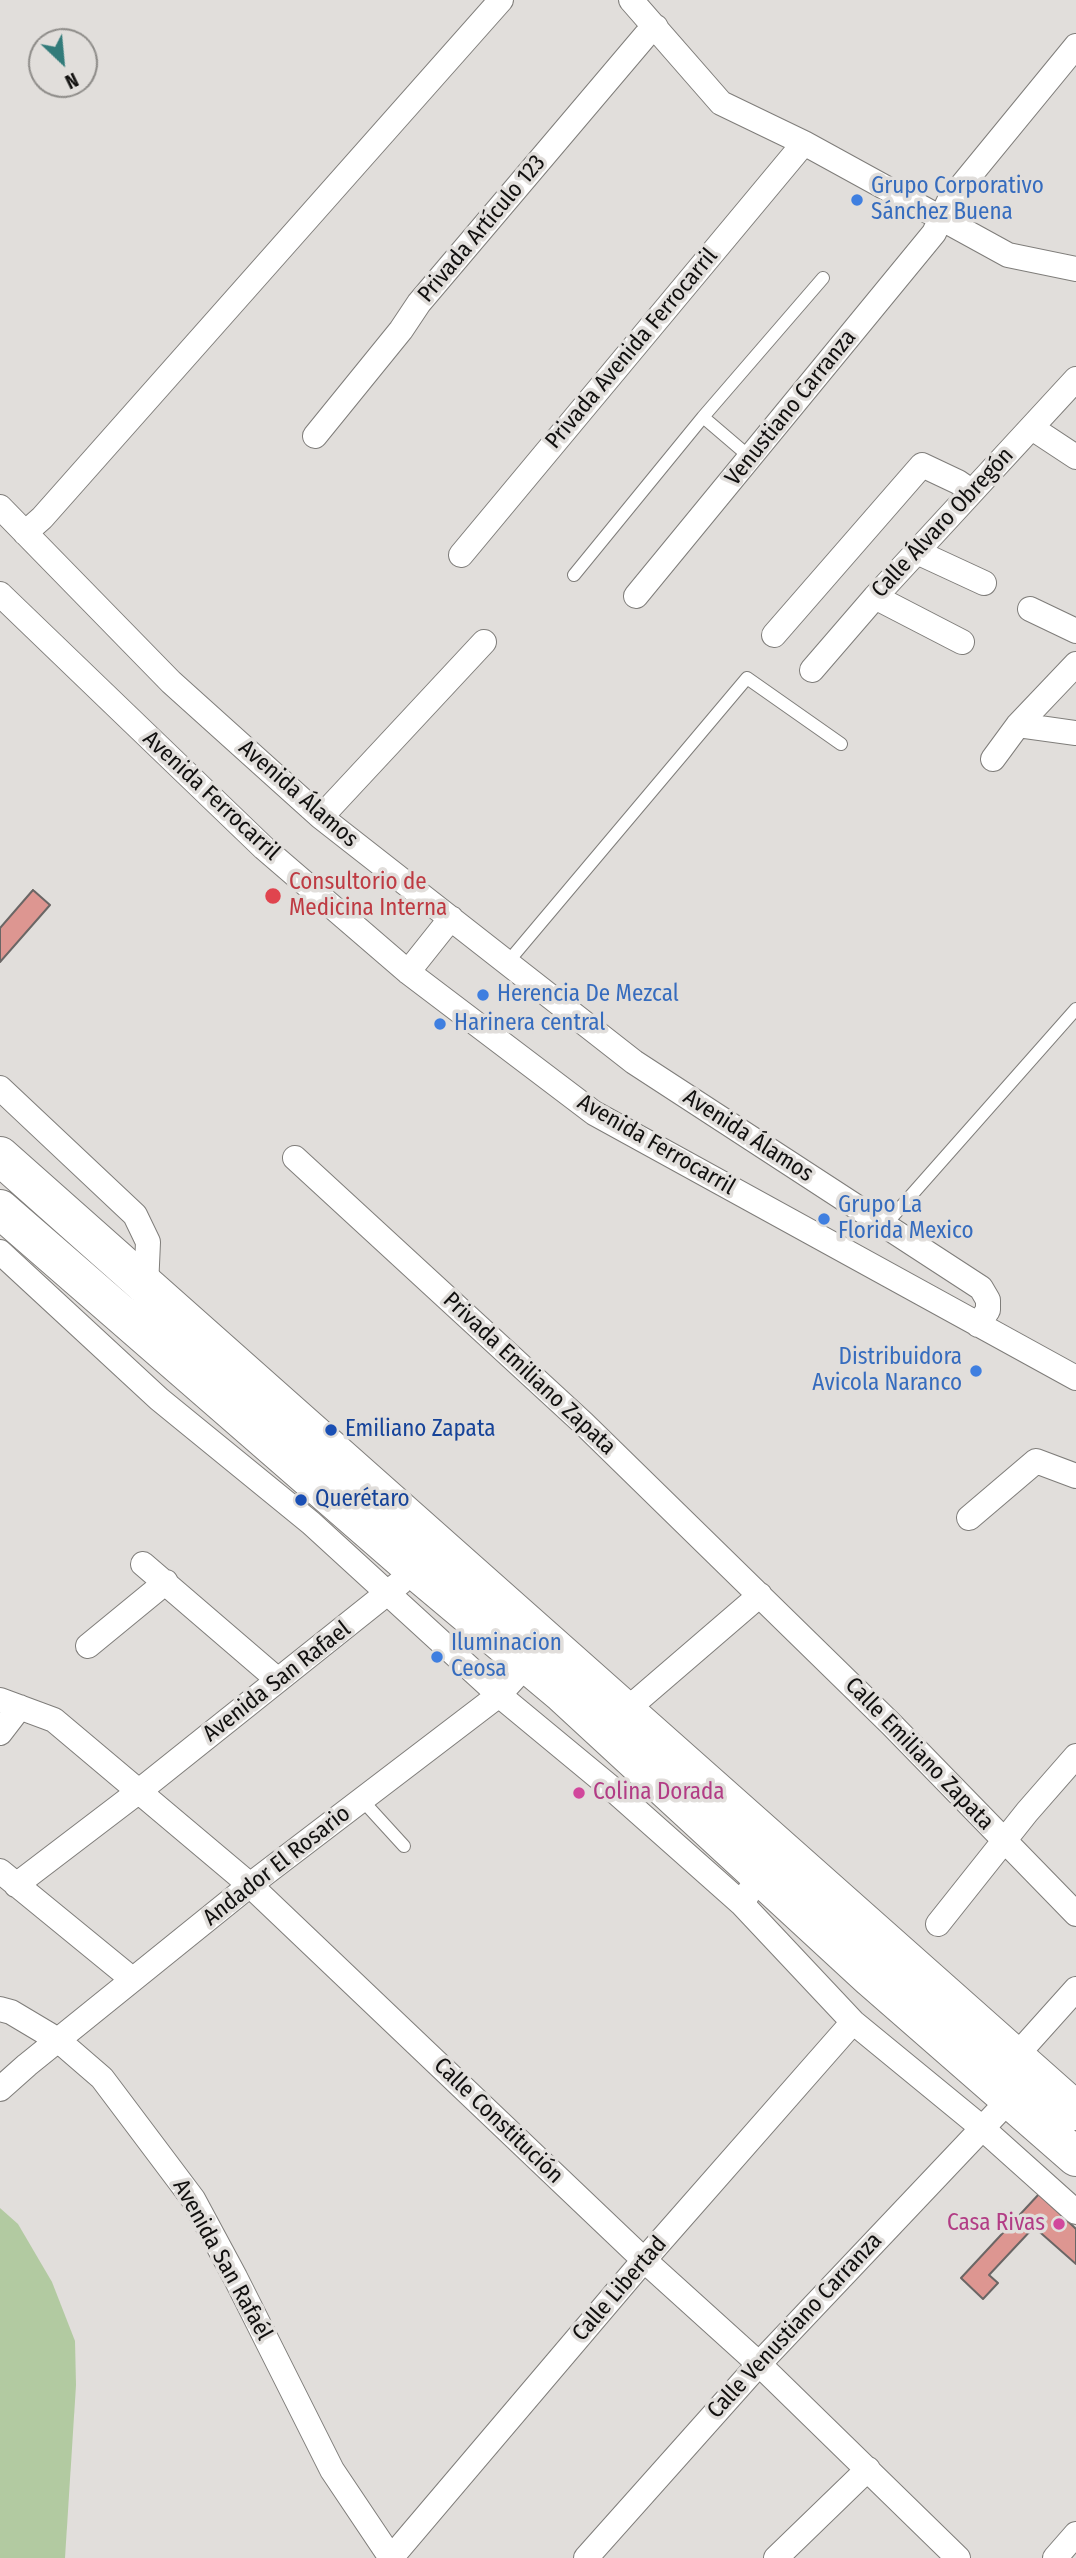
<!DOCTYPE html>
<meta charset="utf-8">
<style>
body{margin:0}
#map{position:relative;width:1076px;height:2558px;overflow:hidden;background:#e1dedb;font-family:"Fira Sans Condensed",sans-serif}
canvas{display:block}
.north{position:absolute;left:28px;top:28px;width:70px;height:70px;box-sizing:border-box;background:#e1dedb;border:2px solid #8e8c89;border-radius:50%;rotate:154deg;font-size:19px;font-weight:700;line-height:28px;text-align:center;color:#11100f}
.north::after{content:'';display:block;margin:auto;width:24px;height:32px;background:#327b7a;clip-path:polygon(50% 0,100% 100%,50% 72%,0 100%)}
</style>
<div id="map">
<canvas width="1076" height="2558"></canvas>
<div class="north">N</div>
</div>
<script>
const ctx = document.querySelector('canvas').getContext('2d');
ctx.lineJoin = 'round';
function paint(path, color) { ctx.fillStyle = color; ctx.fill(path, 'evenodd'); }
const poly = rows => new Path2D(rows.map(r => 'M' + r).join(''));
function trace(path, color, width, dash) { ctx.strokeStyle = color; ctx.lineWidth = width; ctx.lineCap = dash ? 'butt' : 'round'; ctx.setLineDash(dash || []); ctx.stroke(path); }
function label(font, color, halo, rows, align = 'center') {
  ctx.font = font + ' "Fira Sans Condensed",sans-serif'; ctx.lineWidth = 7; ctx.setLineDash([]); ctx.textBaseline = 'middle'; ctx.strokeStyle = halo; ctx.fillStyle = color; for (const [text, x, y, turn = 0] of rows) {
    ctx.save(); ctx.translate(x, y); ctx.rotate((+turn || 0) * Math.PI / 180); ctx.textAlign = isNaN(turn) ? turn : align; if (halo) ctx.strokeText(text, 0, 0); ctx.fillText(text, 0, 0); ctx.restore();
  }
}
const green = poly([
 [0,2208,18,2224,52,2282,75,2341,76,2385,65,2558,0,2558]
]);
const building = poly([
 [33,890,50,905,0,962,0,928,33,890],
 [1039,2194,1076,2229,1076,2264,1034,2227,989,2275,998,2283,983,2299,961,2278,1039,2194]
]);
const lane = poly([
 [703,417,751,458],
 [574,575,703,417,823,278],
 [507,963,747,678,841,744],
 [885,1225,1076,1009],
 [362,1800,404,1846]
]);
const street = poly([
 [631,0,721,103,804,143,1008,255,1076,269],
 [1032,428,1076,457],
 [315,436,401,330,419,303,646,35,656,27],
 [0,507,171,682,321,817,634,1062,981,1288,988,1300,988,1310,978,1325],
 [25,533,42,518,501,0],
 [917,552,984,583],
 [461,555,804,143],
 [0,594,264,848,408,972,594,1113,1076,1378],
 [636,596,934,233,949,201,1076,46],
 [875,597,962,642],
 [1030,609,1076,631],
 [774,635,922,465,958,482,971,491],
 [812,670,875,597,1076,379],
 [1018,725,1076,733],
 [993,759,1018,725,1076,664],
 [321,817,484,642],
 [408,972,451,918],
 [0,1088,135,1215,148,1242,146,1287],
 [295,1158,583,1423,891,1724,1076,1914],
 [0,1252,159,1399,311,1523,499,1695,609,1786,742,1904],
 [969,1518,1036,1461,1076,1476],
 [143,1564,278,1680],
 [88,1646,166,1582],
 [0,1700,54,1720,250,1885,644,2260,759,2364,958,2558],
 [624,1712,760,1595],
 [0,1733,20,1707],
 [0,1871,132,1979],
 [16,1885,138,1792,401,1582],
 [750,1890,742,1904,853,2022,981,2127,1076,2212],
 [938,1924,1027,1812,1076,1756],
 [0,2009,11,2012,58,2040,102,2078,193,2199,235,2277,332,2470,391,2558],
 [1015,2057,1076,1989],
 [0,2089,27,2065,250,1885,499,1695,527,1664],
 [391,2558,644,2260,853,2022],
 [586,2558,759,2364,1010,2099],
 [776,2558,868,2469],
 [1055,2558,1076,2534]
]);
const highway = poly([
 [0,1156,1076,2111],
 [0,1209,415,1570,563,1694,871,1978,1076,2157]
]);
const markers = [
 [857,200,7,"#3f7fe0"],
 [273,896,9,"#e0444e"],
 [483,995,7,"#3f7fe0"],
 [440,1024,7,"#3f7fe0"],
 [824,1219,7,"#3f7fe0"],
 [976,1371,7,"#3f7fe0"],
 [331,1430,7,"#1a4fb4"],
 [301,1500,7,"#1a4fb4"],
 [437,1657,7,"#3f7fe0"],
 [579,1793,7,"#d1479c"],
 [1059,2224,7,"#d1479c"]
];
const shopNames = [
 ["Grupo Corporativo",871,187],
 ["Sánchez Buena",871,213],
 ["Herencia De Mezcal",497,995],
 ["Harinera central",454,1024],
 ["Grupo La",838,1206],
 ["Florida Mexico",838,1232],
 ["Distribuidora",962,1358,"right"],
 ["Avicola Naranco",962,1384,"right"],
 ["Iluminacion",451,1644],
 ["Ceosa",451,1670]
];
const streetNames = [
 ["Privada Artículo 123",482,229,-50],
 ["Privada Avenida Ferrocarril",632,349,-50],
 ["Venustiano Carranza",791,408,-51],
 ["Calle Álvaro Obregón",943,523,-47],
 ["Avenida Álamos",298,794,41],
 ["Avenida Ferrocarril",211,796,43],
 ["Avenida Álamos",748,1136,33],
 ["Avenida Ferrocarril",656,1145,30],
 ["Privada Emiliano Zapata",529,1374,43],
 ["Avenida San Rafael",277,1682,-38],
 ["Calle Emiliano Zapata",919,1754,46],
 ["Andador El Rosario",277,1866,-38],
 ["Calle Constitución",498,2121,44],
 ["Avenida San Rafaél",222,2260,61],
 ["Calle Libertad",620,2289,-49],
 ["Calle Venustiano Carranza",795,2326,-47]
];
const healthNames = [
 ["Consultorio de",289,883],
 ["Medicina Interna",289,909]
];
const transitNames = [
 ["Emiliano Zapata",345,1430],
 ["Querétaro",315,1500]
];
const hotelNames = [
 ["Colina Dorada",593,1793],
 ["Casa Rivas",1045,2224,"right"]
];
paint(green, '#b2caa1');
paint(building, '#dd9691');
trace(building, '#6a6665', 2);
trace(lane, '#7f7d7a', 14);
trace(street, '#7f7d7a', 26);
trace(highway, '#7f7d7a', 40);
trace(lane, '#fff', 12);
trace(street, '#fff', 24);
trace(highway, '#fff', 38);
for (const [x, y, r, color] of markers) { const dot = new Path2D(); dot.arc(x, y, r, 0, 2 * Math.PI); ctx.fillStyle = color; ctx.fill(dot); trace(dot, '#e1dedb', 2.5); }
label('23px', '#366cbe', '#e1dedb', shopNames, 'left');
label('23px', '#11100f', '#e1dedb', streetNames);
label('23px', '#be3a42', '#e1dedb', healthNames, 'left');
label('23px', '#164399', '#e1dedb', transitNames, 'left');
label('23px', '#b23c85', '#e1dedb', hotelNames, 'left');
</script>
